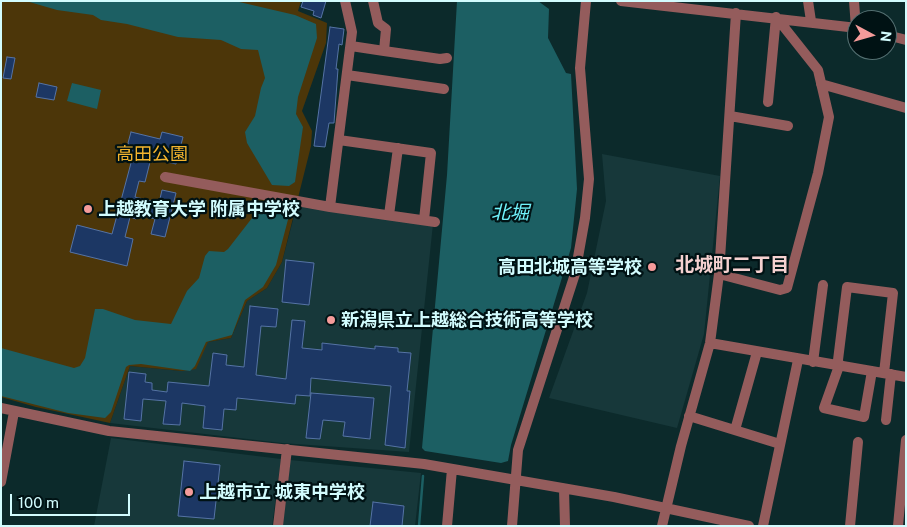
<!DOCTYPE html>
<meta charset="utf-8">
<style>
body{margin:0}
#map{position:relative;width:907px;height:527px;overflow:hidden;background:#0c2a2b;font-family:"Public Sans",sans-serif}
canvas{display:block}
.frame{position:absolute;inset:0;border:2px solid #d2fcfe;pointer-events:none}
.north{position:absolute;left:847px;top:10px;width:50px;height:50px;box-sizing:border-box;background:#001214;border:1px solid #547072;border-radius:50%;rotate:96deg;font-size:14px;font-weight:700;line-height:20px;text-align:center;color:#d2fcfe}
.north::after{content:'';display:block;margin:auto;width:18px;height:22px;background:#f59b9a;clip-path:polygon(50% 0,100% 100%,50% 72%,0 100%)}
.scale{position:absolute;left:10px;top:494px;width:120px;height:22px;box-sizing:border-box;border:2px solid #d2fcfe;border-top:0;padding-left:6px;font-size:15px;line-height:18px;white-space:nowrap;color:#d2fcfe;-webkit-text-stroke:4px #001214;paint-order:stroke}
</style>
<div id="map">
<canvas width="907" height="527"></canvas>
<div class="frame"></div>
<div class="north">N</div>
<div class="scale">100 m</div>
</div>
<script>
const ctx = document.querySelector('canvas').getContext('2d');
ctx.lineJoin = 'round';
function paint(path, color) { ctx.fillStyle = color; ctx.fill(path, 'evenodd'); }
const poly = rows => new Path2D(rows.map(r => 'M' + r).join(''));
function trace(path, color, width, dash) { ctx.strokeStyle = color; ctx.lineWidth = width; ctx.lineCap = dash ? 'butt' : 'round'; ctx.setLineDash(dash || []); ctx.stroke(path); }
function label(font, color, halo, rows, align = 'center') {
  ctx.font = font + ' "Public Sans","Noto Sans JP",sans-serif'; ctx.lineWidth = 4.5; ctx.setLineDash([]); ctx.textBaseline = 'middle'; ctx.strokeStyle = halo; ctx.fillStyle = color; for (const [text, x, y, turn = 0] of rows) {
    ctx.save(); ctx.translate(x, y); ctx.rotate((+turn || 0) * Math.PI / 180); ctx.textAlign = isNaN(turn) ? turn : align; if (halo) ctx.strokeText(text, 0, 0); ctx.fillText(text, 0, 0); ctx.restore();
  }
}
const built = poly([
 [602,154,720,176,704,334,677,428,549,398,587,293,606,201],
 [297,205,433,224,409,452,282,443,110,423,130,366,182,371,208,342,231,338,247,301,267,288,282,262],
 [111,438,281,459,272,526,94,526],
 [290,460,421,473,415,526,283,526]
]);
const green = poly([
 [1,1,301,1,298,11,327,23,326,43,302,111,312,131,311,146,282,262,267,288,247,301,231,338,208,342,196,369,182,371,130,366,110,423,36,407,1,397]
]);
const water = poly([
 [26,1,235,1,295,15,316,24,317,38,298,97,296,114,303,127,295,182,289,186,272,185,247,143,245,132,255,116,261,88,265,78,258,50,241,49,221,40,178,37,127,24,101,20,93,15,57,10],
 [457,1,538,1,549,9,548,38,566,73,571,74,577,189,571,248,511,445,508,461,501,463,425,451,422,448,447,175],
 [72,83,101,90,97,109,67,101],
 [266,205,286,209,290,212,276,265,263,287,245,300,232,335,206,342,195,366,190,371,141,364,129,365,126,367,111,412,105,418,68,413,1,396,1,348,74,368,80,366,85,358,95,309,103,309,135,320,171,324,187,291,199,278,205,256,209,251,224,252,228,249,259,209]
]);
const stream = poly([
 [419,526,423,476]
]);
const building = poly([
 [303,1,326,1,321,18,313,15,314,11,301,7,303,1],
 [330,27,344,29,342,45,339,44,336,69,338,69,334,123,329,123,325,147,314,146,330,27],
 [7,57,15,58,11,79,3,78,7,57],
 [39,83,57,87,54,100,36,97,39,83],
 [131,132,160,139,162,132,183,137,176,164,151,158,145,182,139,181,135,197,159,203,162,190,176,193,165,237,151,234,155,219,137,214,136,219,130,217,125,237,133,239,127,266,70,252,77,225,112,234,131,163,129,162,132,150,128,143,131,132],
 [286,260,314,263,309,305,282,302,286,260],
 [250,306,278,309,276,327,261,326,256,375,286,379,292,320,305,321,302,348,322,350,322,343,375,349,375,346,398,348,398,352,411,353,407,391,410,391,405,448,385,445,391,386,370,384,311,378,310,396,296,395,295,404,237,398,236,410,224,409,222,430,203,428,205,406,182,403,180,425,163,424,166,401,143,399,141,421,124,419,129,372,146,374,145,382,152,383,152,390,167,392,168,382,209,386,213,353,227,355,226,365,244,367,250,306],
 [311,393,374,398,370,439,343,436,345,422,323,420,320,439,306,438,311,393],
 [184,461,220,465,214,519,178,516,184,461],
 [373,502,404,506,402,526,370,526,373,502]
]);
const minor = poly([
 [621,1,857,28],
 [808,1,811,21],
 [854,1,856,28],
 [887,35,906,40],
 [351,46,384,51,386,29,378,23,373,1],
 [384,51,440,59,447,58],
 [347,75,444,89],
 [821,84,906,108],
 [768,102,776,17],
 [730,116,788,126],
 [339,140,431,153,424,220],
 [165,177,330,207,435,222],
 [330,207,352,32,345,1],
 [389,215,398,148],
 [719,274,780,290,787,288,818,173,829,117,818,70,776,17],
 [710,343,906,377],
 [813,362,823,285],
 [872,371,864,417,824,408,839,366,838,360,847,287,893,293,884,373],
 [1,408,109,431,424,464,614,497,749,526],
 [689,416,780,444],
 [886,420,891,374],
 [735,430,757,352],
 [1,482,14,412],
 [564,489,565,526],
 [278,526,287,449],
 [447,526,452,469],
 [512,526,518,450,575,274,585,218,589,179,580,68,586,1],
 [662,526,681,446,710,343,719,274,736,13],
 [763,526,798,360],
 [850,526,858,442],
 [898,526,906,440]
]);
const markers = [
 [88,209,5,"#f59b9a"],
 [652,267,5,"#f59b9a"],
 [331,320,5,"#f59b9a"],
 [189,492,5,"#f59b9a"]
];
const parkNames = [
 ["高田公園",152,154]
];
const poiNames = [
 ["上越教育大学 附属中学校",98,209],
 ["高田北城高等学校",642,267,"right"],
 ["新潟県立上越総合技術高等学校",341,320],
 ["上越市立 城東中学校",199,492]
];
const waterNames = [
 ["北堀",510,213]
];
const neighbourhoodNames = [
 ["北城町二丁目",732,265]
];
paint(built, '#17383a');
paint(green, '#4c3609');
paint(water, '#1c5f63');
trace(stream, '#1c5f63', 2.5);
paint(building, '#1c3764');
trace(building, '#5573a5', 1);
trace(minor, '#945c5c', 10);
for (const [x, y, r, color] of markers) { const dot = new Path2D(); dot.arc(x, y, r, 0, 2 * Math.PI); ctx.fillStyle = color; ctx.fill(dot); trace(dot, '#001214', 2); }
label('18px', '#f3b42e', '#001214', parkNames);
label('bold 18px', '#d2fcfe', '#001214', poiNames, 'left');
label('italic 19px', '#70f4fc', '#001214', waterNames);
label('bold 19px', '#f5d1d0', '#001214', neighbourhoodNames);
</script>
